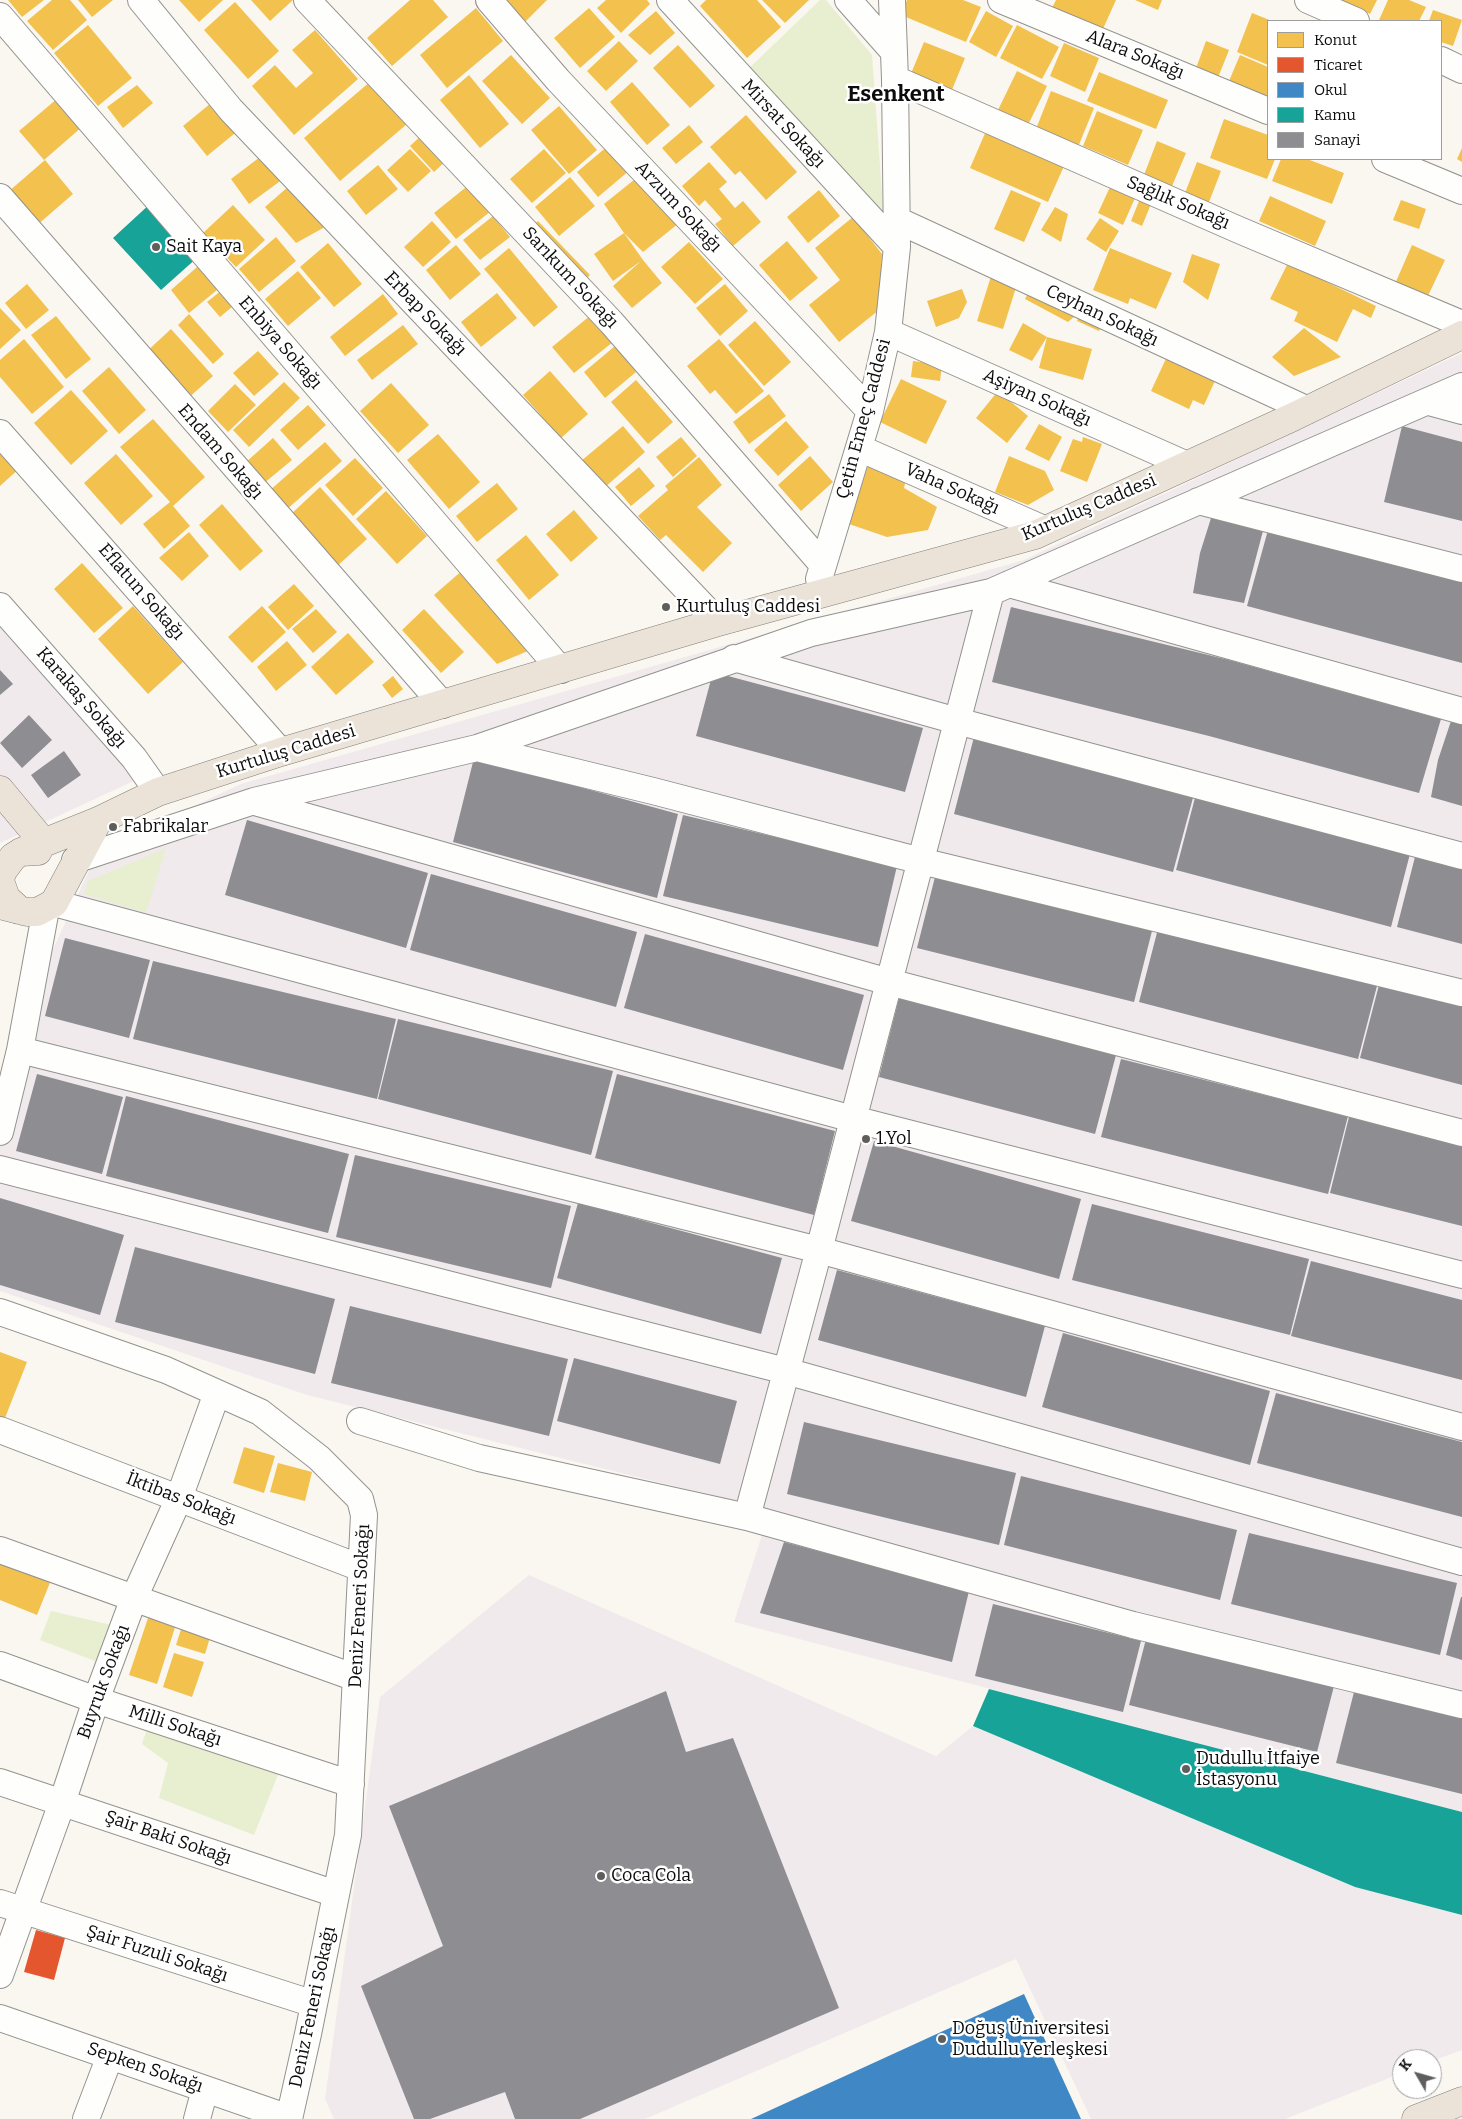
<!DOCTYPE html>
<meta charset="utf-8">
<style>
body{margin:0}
#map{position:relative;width:1462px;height:2119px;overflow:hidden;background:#faf7f0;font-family:Bitter,serif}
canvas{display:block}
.legend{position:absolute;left:1267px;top:20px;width:175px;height:140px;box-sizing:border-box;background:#fff;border:1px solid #9e9e9e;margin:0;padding:6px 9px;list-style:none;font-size:15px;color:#0c0c0c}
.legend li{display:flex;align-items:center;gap:10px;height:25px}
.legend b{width:25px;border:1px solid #9e9e9e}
.north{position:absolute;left:1392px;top:2049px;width:50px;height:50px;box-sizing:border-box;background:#fff;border:1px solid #9e9e9e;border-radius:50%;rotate:308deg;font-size:14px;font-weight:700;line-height:20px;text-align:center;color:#0c0c0c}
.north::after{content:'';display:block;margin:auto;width:18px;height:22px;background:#5f5e5c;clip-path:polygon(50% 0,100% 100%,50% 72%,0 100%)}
</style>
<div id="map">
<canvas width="1462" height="2119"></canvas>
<ul class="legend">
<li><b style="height:14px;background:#f2c14e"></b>Konut</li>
<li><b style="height:14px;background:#e4572e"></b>Ticaret</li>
<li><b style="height:14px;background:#3f88c5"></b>Okul</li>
<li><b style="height:14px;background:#17a398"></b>Kamu</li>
<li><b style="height:14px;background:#8d8d92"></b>Sanayi</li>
</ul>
<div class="north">K</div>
</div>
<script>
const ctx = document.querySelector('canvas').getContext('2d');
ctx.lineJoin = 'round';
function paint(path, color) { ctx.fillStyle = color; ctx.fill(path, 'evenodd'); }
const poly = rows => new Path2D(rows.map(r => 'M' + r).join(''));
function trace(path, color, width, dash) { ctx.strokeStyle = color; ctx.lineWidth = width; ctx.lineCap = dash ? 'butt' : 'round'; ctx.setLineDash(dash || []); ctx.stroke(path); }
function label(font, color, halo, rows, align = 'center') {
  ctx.font = font + ' Bitter,serif'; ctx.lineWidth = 5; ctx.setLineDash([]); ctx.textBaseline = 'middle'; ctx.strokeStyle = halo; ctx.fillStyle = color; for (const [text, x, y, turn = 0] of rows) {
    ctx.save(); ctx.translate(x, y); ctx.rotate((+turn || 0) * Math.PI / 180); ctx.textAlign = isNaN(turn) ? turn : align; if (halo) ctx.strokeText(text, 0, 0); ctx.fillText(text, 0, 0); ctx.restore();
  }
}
const industrial = poly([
 [1462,353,1462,1812,734,1622,770,1510,307,1395,0,1291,0,1103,49,958,98,851,241,784,1024,560],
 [0,627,138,779,0,843],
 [529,1575,936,1756,973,1726,1355,1887,1462,1915,1462,2050,1432,2061,1432,2059,1402,2059,1402,2073,1285,2119,1091,2119,1016,1959,645,2119,334,2119,325,2099,380,1697]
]);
const green = poly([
 [820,0,826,0,872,55,884,221,744,73],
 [166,848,146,913,84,894,88,881],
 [51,1611,116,1626,100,1663,40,1640],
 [149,1723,281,1767,254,1835,159,1798,168,1763,142,1744]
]);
const homes = poly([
 [8,0,44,0,22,17],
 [52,0,70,0,87,20,53,50,27,21],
 [78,0,113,0,92,17],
 [179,0,223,0,199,22],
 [251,0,293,0,270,21],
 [410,0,433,0,448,17,392,66,367,38],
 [504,0,547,0,525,22],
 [606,0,647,0,650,4,621,33,597,8],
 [706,0,757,0,781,27,747,58,700,6],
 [762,0,809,0,785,23],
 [907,0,963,0,981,7,966,42,901,15],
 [1056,0,1116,0,1102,31,1052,8],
 [1135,0,1162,0,1158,10],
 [1339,0,1377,0,1370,14],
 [1388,0,1409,0,1426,7,1419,21,1381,21,1379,20],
 [235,2,279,51,248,79,204,30],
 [476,8,503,41,447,88,420,55],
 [589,8,615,37,580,68,554,38],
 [1433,10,1462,20,1453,46,1441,42,1441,21,1429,21],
 [656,11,675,33,650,55,628,35],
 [986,11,1013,26,996,57,969,42],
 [1252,13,1272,21,1268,21,1268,65,1237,52],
 [88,25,132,78,98,106,54,53],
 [1017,25,1059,47,1042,79,1000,58],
 [315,30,358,79,294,135,252,86,275,65,296,88,313,73,292,50],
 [619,41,638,61,606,91,587,71],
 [1206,41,1229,50,1217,80,1195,71],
 [924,42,965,58,949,97,908,81],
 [1064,43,1099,58,1085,92,1050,76],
 [678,45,715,86,690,108,653,68],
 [511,55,550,98,522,124,482,81],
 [1240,55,1268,67,1268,98,1229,81],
 [1017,71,1047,86,1028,125,998,110],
 [1099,72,1168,100,1156,129,1087,101],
 [469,75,509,124,480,148,440,100],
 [371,81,407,124,340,181,304,138],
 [632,82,670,125,647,145,610,102],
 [137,85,153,103,123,128,107,107],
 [1051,91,1094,108,1078,147,1036,129],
 [58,98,83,126,44,160,19,131],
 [216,99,240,129,207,156,183,126],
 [559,106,597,150,569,174,531,130],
 [1097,111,1143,130,1128,165,1083,146],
 [746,115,797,172,766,200,740,171,735,175,710,147],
 [1224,119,1268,135,1268,159,1275,159,1267,179,1210,158],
 [689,125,703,142,676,164,662,148],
 [986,131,1064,166,1048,202,970,168],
 [425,132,449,158,434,172,410,146],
 [1157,141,1186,153,1172,186,1144,175],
 [609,145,630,170,598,197,577,172],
 [1462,148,1462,162,1457,159],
 [410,149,431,171,408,192,387,170],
 [544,149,566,173,532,203,510,179],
 [264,154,283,179,249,204,231,179],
 [1281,159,1307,159,1344,173,1332,204,1272,181],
 [45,160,73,194,36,226,8,192],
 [709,162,727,182,719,189,735,208,743,201,761,222,733,246,715,224,722,219,705,200,699,206,682,186],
 [1197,162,1221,171,1209,202,1185,193],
 [378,165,398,189,366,215,347,191],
 [640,175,679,223,643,252,624,233,643,260,662,283,632,308,613,286,641,261,613,281,594,254,624,233,604,204],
 [570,177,595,206,559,236,535,207],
 [470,184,491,211,456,239,434,213],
 [289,186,325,227,296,243,265,207],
 [1110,187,1135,198,1123,225,1098,213],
 [819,190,840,216,808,243,787,217],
 [1011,190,1041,203,1024,242,994,229],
 [1149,194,1153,199,1142,226,1131,221,1139,201],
 [1270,196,1326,221,1315,246,1259,221],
 [1401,200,1426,209,1419,229,1393,220],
 [233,205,265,240,236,267,203,233],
 [1055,207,1068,214,1061,242,1041,230],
 [493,216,510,237,480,260,463,240],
 [853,217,882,254,879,310,839,342,809,305,840,280,815,248],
 [1100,218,1119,231,1106,252,1086,239],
 [432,221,451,242,423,267,404,247],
 [538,221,590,275,581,284,529,229],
 [276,237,296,261,259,292,239,269],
 [787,241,818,278,790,301,759,265],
 [689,242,723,279,695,304,661,267],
 [328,243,362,284,334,307,300,267],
 [456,245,481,274,450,300,426,270],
 [1412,245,1445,260,1426,300,1394,286],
 [509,248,558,307,534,327,484,269],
 [1110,248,1172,273,1156,309,1130,298,1128,304,1093,290],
 [1192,254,1220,264,1208,300,1183,282],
 [205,260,223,285,189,313,171,290],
 [1288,263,1376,306,1371,318,1353,309,1337,342,1294,321,1298,312,1270,299],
 [298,271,321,298,288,326,265,299],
 [992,273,1018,281,1003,329,977,321],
 [27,284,49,310,26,329,5,303],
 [725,284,748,311,720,336,696,308],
 [1033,284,1081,311,1068,322,1025,299],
 [227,286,239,301,220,317,207,302],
 [962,289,967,302,959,318,936,327,927,301],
 [497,293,517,318,481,347,461,322],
 [383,294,398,314,345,356,330,337],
 [0,308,21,330,0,349],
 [1081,311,1104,321,1099,331,1077,321],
 [189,314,224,354,213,364,178,325],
 [591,315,613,342,574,373,552,347],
 [56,316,91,359,66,379,31,335],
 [755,321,791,362,764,386,728,345],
 [1023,323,1047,337,1032,361,1009,350],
 [403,325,418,344,372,380,357,360],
 [1304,328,1341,357,1294,376,1272,357],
 [171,329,213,376,186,400,144,354],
 [1047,337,1092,349,1083,380,1039,368],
 [24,339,64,387,32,414,0,377,0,360],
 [719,339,764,391,736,414,715,390,710,394,687,366],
 [615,346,636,372,605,398,584,372],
 [1170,350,1219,372,1204,405,1193,400,1189,409,1151,391],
 [258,351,279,374,254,396,233,373],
 [913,361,942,365,940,381,911,377],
 [109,367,146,410,119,434,82,391],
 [550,371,588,414,561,438,523,395],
 [901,379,947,401,926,444,880,422],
 [636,380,673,422,648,444,611,402],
 [284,382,300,398,249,447,233,430],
 [391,383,429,425,398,453,360,411],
 [235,384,256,405,228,432,208,411],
 [71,390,108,431,71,465,34,423],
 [998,391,1028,416,1007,443,976,418],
 [769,394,786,416,749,444,733,422],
 [308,405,326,425,298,450,280,430],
 [153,419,205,477,173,506,190,526,164,549,143,524,170,502,120,447],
 [786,421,809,447,778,476,754,450],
 [1039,424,1062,437,1049,461,1025,449],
 [623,426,645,452,604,488,581,461],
 [438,434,480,482,449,509,407,460],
 [681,437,697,456,673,477,656,457],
 [1083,437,1102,444,1087,482,1060,471,1073,439,1082,442],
 [273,438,292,460,263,484,245,463],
 [325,442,342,461,286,510,269,491],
 [0,445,21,467,0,486],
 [116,454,153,496,121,525,84,483],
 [810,456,833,482,801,511,778,485],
 [1009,456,1045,471,1054,490,1028,505,995,492],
 [699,457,722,485,697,507,732,543,703,572,666,535,660,540,638,516,668,490,665,486],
 [355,458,383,488,353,516,325,485],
 [868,466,906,479,904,488,937,507,928,530,887,537,849,524],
 [639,467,655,486,631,506,615,487],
 [497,483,518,509,477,542,456,516],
 [320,487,367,539,335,568,288,517],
 [386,491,427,536,397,564,356,519],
 [222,504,263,551,240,571,199,525],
 [574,510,598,538,571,562,546,534],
 [189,532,209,556,182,581,159,558],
 [526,535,559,575,529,600,496,560],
 [82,563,123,608,94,633,54,589],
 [464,569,535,648,497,664,462,626,434,595],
 [294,584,314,606,288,630,268,607],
 [133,606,183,662,148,694,98,639],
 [262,606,286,632,252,663,228,637],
 [316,609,337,632,313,653,292,629],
 [424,609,464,652,441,673,402,630],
 [348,633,374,662,336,695,311,667],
 [287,641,307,665,276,691,257,667],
 [393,676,403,689,392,698,382,685],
 [0,1352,27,1362,5,1418,0,1416],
 [244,1447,275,1456,264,1493,233,1483],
 [278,1463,312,1472,305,1501,270,1492],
 [0,1556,53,1575,37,1615,0,1600],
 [150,1612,177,1621,157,1684,129,1675],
 [183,1623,212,1631,205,1654,176,1645],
 [174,1653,204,1662,192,1697,163,1687]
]);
const shops = poly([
 [36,1930,65,1938,54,1980,24,1972]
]);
const schools = poly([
 [1024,1994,1081,2119,751,2119]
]);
const public = poly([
 [151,203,199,256,161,290,113,238],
 [989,1689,1462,1812,1462,1915,1355,1887,973,1726]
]);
const industry = poly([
 [1402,426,1462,442,1462,521,1384,502],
 [1212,515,1264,527,1244,603,1193,593,1200,553],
 [1268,530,1462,581,1462,663,1247,606],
 [1011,607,1229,660,1441,719,1419,793,1209,736,992,682],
 [0,670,13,684,0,695],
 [713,672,923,728,905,792,696,736],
 [29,715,52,740,22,768,0,743],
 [1451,721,1462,724,1462,806,1431,797,1438,760],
 [974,737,1194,794,1173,872,954,814],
 [64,751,81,775,48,798,31,775],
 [474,758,678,814,657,898,453,842],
 [1196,794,1411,850,1391,927,1176,870],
 [683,815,897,866,878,947,663,896],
 [247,820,428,873,406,948,225,895],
 [1416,853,1462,865,1462,944,1397,927],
 [936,873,1153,927,1134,1002,917,948],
 [431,874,637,932,616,1007,410,950],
 [1159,925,1378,982,1358,1059,1139,1002],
 [645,934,864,995,843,1070,624,1008],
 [65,938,150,960,129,1038,45,1016],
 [153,961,396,1019,377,1099,133,1039],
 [1380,981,1462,1003,1462,1085,1360,1058],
 [899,998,1116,1055,1095,1134,879,1077],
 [398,1019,613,1071,591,1155,378,1099],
 [1121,1059,1348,1116,1328,1194,1101,1137],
 [37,1074,123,1097,102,1174,16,1151],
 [617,1074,835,1131,814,1215,595,1158],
 [126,1096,349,1154,328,1233,106,1176],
 [1349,1117,1462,1146,1462,1226,1330,1193],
 [874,1141,1081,1199,1059,1279,851,1221],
 [355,1155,571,1206,551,1288,336,1237],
 [0,1198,124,1235,100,1315,0,1285],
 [578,1203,782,1258,761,1334,557,1278],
 [1092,1204,1309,1259,1290,1335,1072,1280],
 [135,1247,335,1299,315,1374,115,1322],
 [1311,1261,1462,1300,1462,1380,1291,1336],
 [837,1270,1045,1326,1026,1397,818,1340],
 [350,1306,568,1359,549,1436,331,1383],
 [1063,1333,1270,1391,1250,1465,1042,1407],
 [574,1358,737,1401,720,1464,557,1421],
 [1276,1393,1462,1442,1462,1517,1257,1463],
 [804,1422,1016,1473,999,1545,787,1494],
 [1021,1476,1237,1530,1220,1600,1004,1545],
 [1249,1533,1457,1583,1440,1655,1231,1604],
 [784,1542,969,1591,952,1662,760,1613],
 [1461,1597,1462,1597,1462,1660,1446,1655],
 [993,1604,1141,1641,1123,1712,975,1676],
 [1146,1639,1334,1686,1317,1752,1129,1705],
 [666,1691,686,1752,733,1738,839,2008,580,2119,515,2119,505,2092,430,2119,414,2119,361,1986,443,1946,389,1806],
 [1354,1692,1462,1718,1462,1794,1336,1763]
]);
const minor = poly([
 [141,0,231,110,718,622],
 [307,0,611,322,823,565],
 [489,0,558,80,870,411],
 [670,0,897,247],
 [848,0,894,52],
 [1001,0,1268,111],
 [1308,0,1356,21],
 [0,16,561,670],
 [1441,60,1462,70],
 [895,79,1239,230,1462,324],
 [1385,159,1462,191],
 [0,197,443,705],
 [897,220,1308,410],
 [888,332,1187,465],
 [1429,402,1462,411],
 [0,433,281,752],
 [859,448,1046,530],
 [1198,501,1462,569],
 [819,579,870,411,888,332,897,247,895,79,892,0],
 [1009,584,1462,711],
 [0,606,134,758,158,792],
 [734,658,957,721,1462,856],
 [477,748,653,791,921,861,1462,993],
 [255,802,889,982,1462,1133],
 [75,860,254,801,477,748,811,633,991,592,1462,386],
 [54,903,853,1119,1462,1275],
 [20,1050,819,1250,1462,1427],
 [0,1132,20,1050,46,909],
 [0,1169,786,1371,1462,1562],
 [0,1312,166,1370,260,1412,319,1458,360,1499,364,1515,348,1835,308,2034,289,2119],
 [360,1421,479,1458,747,1517,1133,1625,1462,1705],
 [0,1430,361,1568],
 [747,1517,819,1250,991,592],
 [0,1550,356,1678],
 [0,1665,96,1700,351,1784],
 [0,1782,336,1894],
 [0,1903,314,2004],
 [0,1975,62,1803,96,1700,134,1598,179,1498,217,1393],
 [0,2018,289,2118],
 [86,2119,110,2056],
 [197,2119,205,2089]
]);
const major = poly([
 [0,790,44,843],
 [21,852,98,821,158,792,281,752,718,622,1035,535,1293,417,1462,335],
 [0,905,27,912,37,912,54,903,98,821],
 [19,910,6,898,0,881,2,872,13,857,21,852,38,851],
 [1416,2119,1462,2101]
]);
const markers = [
 [156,247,5,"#5f5e5c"],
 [666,607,5,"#5f5e5c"],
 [113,827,5,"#5f5e5c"],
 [866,1139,5,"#5f5e5c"],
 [1186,1769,5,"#5f5e5c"],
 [601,1876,5,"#5f5e5c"],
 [942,2039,5,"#5f5e5c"]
];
const streetNames = [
 ["Alara Sokağı",1135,55,22],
 ["Mirsat Sokağı",783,124,47],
 ["Sağlık Sokağı",1178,203,23],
 ["Arzum Sokağı",678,207,47],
 ["Sarıkum Sokağı",570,278,47],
 ["Erbap Sokağı",425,314,46],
 ["Ceyhan Sokağı",1102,316,25],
 ["Enbiya Sokağı",280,343,49],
 ["Aşiyan Sokağı",1037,398,24],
 ["Çetin Emeç Caddesi",864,419,-75],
 ["Endam Sokağı",220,452,49],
 ["Vaha Sokağı",952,489,24],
 ["Kurtuluş Caddesi",1089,508,-23],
 ["Eflatun Sokağı",141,592,49],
 ["Karakaş Sokağı",81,698,49],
 ["Kurtuluş Caddesi",286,752,-17],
 ["İktibas Sokağı",181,1499,21],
 ["Deniz Feneri Sokağı",360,1606,-87],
 ["Buyruk Sokağı",104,1682,-70],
 ["Milli Sokağı",175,1726,18],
 ["Şair Baki Sokağı",168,1838,19],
 ["Şair Fuzuli Sokağı",157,1954,18],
 ["Deniz Feneri Sokağı",313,2007,-78],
 ["Sepken Sokağı",145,2068,19]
];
const poiNames = [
 ["Sait Kaya",166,247],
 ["Kurtuluş Caddesi",676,607],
 ["Fabrikalar",123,827],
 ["1.Yol",876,1139],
 ["Dudullu İtfaiye",1196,1759],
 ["İstasyonu",1196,1780],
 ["Coca Cola",611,1876],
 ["Doğuş Üniversitesi",952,2029],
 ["Dudullu Yerleşkesi",952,2050]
];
const districtNames = [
 ["Esenkent",896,95]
];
paint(industrial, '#f0eaed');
paint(green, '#e8efd0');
paint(homes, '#f2c14e');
paint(shops, '#e4572e');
paint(schools, '#3f88c5');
paint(public, '#17a398');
paint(industry, '#8d8d92');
trace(minor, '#93928f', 28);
trace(major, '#807f7c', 29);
trace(minor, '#fefefd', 26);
trace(major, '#ece3d8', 28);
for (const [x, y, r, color] of markers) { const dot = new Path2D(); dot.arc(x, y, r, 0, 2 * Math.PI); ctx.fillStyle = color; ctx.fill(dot); trace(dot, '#fff', 2); }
label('18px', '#0c0c0c', '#fff', streetNames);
label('18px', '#0c0c0c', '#fff', poiNames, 'left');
label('bold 22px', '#0c0c0c', '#fff', districtNames);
</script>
